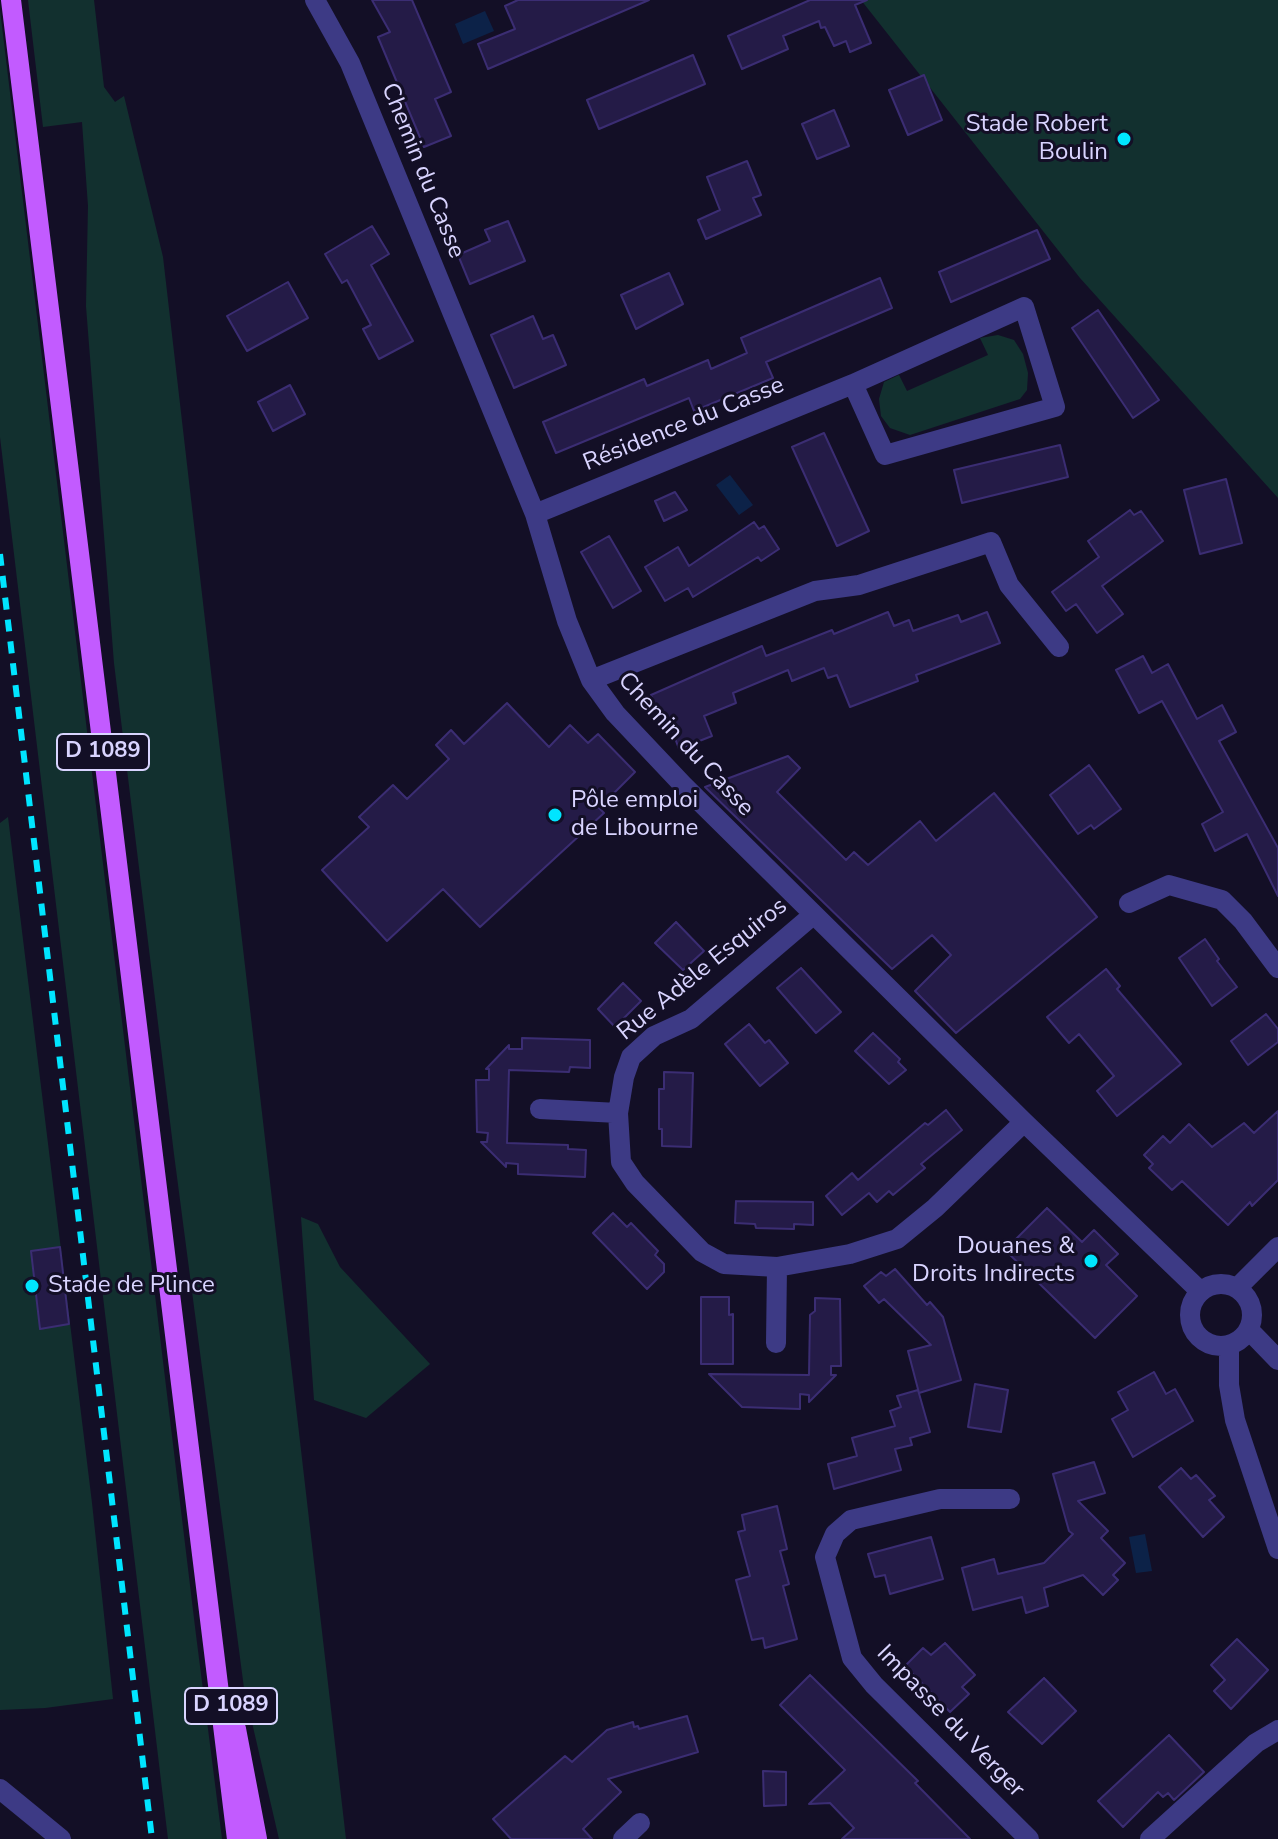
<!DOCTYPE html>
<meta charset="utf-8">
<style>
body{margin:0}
canvas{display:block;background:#130f26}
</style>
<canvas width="1278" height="1839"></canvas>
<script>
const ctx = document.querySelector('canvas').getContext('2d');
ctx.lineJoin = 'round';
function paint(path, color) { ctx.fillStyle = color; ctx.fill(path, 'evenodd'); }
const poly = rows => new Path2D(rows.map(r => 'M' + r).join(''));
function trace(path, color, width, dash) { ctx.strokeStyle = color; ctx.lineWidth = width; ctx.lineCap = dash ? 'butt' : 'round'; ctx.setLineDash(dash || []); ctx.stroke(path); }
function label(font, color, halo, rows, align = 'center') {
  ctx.font = font + ' "Nunito Sans",sans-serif'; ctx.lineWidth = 6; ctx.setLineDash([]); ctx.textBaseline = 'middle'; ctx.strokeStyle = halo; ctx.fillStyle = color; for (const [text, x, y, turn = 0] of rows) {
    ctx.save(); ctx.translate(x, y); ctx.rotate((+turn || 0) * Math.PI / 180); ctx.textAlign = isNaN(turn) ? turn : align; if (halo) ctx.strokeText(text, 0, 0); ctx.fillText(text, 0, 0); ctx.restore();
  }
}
const green = poly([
 [28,0,94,0,104,87,115,102,124,96,163,257,346,1839,279,1839,244,1688,174,1154,114,663,86,306,88,206,82,122,43,127],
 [861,0,1278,0,1278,498,1080,278],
 [0,10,196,1635,222,1839,168,1839,0,437],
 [998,335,1014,340,1023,354,1028,373,1027,390,1020,399,910,435,890,428,881,416,879,399,884,382,899,375,907,391,988,355,980,338],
 [8,817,92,1503,113,1699,45,1708,0,1710,0,823],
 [301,1217,318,1224,340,1267,430,1364,366,1418,314,1400]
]);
const water = poly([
 [485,11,494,31,463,44,455,24],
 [730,475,753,505,739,515,716,485],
 [1145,1534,1152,1571,1136,1573,1129,1537]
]);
const building = poly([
 [372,0,412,0,451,92,435,99,451,136,424,147,378,37,390,32,372,0],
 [518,0,649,0,488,69,478,44,515,29,505,6,518,0],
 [810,0,867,0,855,5,871,43,850,52,846,41,834,46,825,27,821,28,819,21,783,36,788,49,742,69,728,36,810,0],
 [693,55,705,84,599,129,587,100,693,55],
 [924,75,942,120,908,135,889,90,924,75],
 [834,110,849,146,817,159,802,124,834,110],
 [747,161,761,195,753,198,761,215,706,239,698,220,720,210,707,177,747,161],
 [508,221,525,261,470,284,458,255,490,241,485,230,508,221],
 [372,226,389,254,371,265,413,341,379,359,363,329,371,325,347,280,342,283,325,254,372,226],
 [1037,230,1050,259,951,302,939,272,1037,230],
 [669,273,683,304,636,329,621,295,669,273],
 [880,278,892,308,766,362,773,378,694,411,689,398,556,453,543,422,644,379,647,386,708,360,711,369,747,353,741,338,880,278],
 [288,282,308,318,247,351,227,316,288,282],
 [1098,310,1159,400,1133,418,1072,328,1098,310],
 [533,316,543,339,553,335,566,365,514,388,491,335,533,316],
 [290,385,305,414,273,431,258,402,290,385],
 [824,433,869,531,837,546,792,447,824,433],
 [1060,445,1068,477,962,503,954,470,1060,445],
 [1226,479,1242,543,1200,554,1184,490,1226,479],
 [675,492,687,510,664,521,655,501,675,492],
 [1130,510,1134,515,1141,511,1163,541,1102,586,1123,614,1097,633,1076,604,1066,611,1052,592,1099,557,1088,541,1130,510],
 [754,522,759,529,764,526,779,549,761,561,758,557,693,597,688,588,665,601,645,567,678,547,689,566,754,522],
 [609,536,641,591,613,608,581,552,609,536],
 [888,612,894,626,909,620,913,631,958,615,961,622,987,612,1000,643,916,675,918,681,850,707,837,675,828,678,824,668,792,681,788,670,733,693,736,703,704,716,712,736,679,749,669,722,663,724,651,695,762,646,766,656,832,630,834,634,888,612],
 [1143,656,1152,673,1168,664,1197,719,1222,705,1236,732,1219,741,1278,848,1278,896,1247,834,1215,851,1202,824,1223,812,1162,701,1139,713,1116,670,1143,656],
 [507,703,549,747,570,725,588,743,598,734,635,772,599,808,604,813,480,927,443,889,387,941,322,870,369,827,359,817,393,785,407,799,449,759,436,745,451,730,464,744,507,703],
 [788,756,800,768,777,792,846,860,854,852,868,865,920,821,936,841,994,793,1097,917,956,1033,915,991,951,955,932,935,892,969,705,787,788,756],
 [1089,765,1121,809,1094,829,1091,825,1078,834,1050,795,1089,765],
 [676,922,704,951,683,970,655,943,676,922],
 [1205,939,1219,959,1217,961,1237,987,1212,1006,1179,958,1205,939],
 [801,968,841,1012,816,1033,777,988,801,968],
 [1106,969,1120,986,1117,989,1181,1064,1117,1116,1097,1091,1114,1076,1079,1034,1069,1043,1047,1017,1106,969],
 [623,983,641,1001,615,1027,598,1009,623,983],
 [1266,1014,1278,1029,1278,1042,1248,1065,1231,1041,1266,1014],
 [749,1024,765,1043,769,1040,788,1063,760,1086,725,1044,749,1024],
 [873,1033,900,1059,898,1062,906,1070,889,1084,855,1051,873,1033],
 [522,1038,590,1040,590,1068,570,1067,569,1072,509,1070,507,1143,568,1145,568,1149,586,1150,585,1177,518,1174,518,1164,506,1163,506,1167,481,1142,487,1142,488,1133,477,1132,476,1080,489,1080,489,1069,486,1069,509,1045,509,1049,522,1049,522,1038],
 [664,1072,693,1073,691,1147,662,1146,662,1129,659,1129,659,1089,664,1089,664,1072],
 [946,1110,962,1130,921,1164,925,1168,893,1195,889,1191,877,1202,869,1193,842,1215,826,1196,852,1173,858,1180,925,1123,928,1125,946,1110],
 [1278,1111,1278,1180,1252,1206,1250,1202,1228,1225,1182,1181,1172,1190,1149,1168,1153,1164,1144,1155,1163,1136,1170,1143,1189,1124,1212,1147,1244,1123,1254,1133,1278,1111],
 [736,1201,813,1202,813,1225,794,1224,794,1229,756,1228,755,1224,735,1223,736,1201],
 [1047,1208,1082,1242,1094,1230,1118,1254,1106,1265,1137,1296,1095,1338,1005,1250,1047,1208],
 [613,1213,627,1227,631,1223,658,1251,655,1255,664,1264,664,1272,647,1289,593,1233,613,1213],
 [60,1247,69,1324,40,1329,31,1251,60,1247],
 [895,1269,927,1305,930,1302,943,1317,961,1380,919,1393,908,1351,931,1345,884,1299,879,1303,864,1286,881,1272,886,1276,895,1269],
 [701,1297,729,1297,729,1315,733,1314,733,1364,701,1364,701,1297],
 [815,1298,840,1299,841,1366,831,1366,831,1375,836,1375,809,1402,809,1395,800,1394,800,1409,742,1407,709,1374,809,1375,810,1315,815,1311,815,1298],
 [1154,1372,1166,1394,1175,1389,1193,1421,1133,1457,1112,1419,1128,1410,1118,1392,1154,1372],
 [975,1384,1008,1390,1001,1432,968,1427,975,1384],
 [918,1390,930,1432,910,1438,912,1445,895,1449,901,1470,834,1489,828,1464,857,1456,852,1438,895,1426,890,1411,901,1407,897,1396,918,1390],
 [1094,1462,1105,1493,1078,1501,1108,1531,1101,1538,1125,1563,1113,1575,1118,1580,1103,1595,1083,1575,1044,1588,1048,1606,1026,1613,1022,1597,973,1610,962,1568,994,1559,998,1574,1044,1563,1073,1534,1069,1531,1053,1474,1094,1462],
 [1181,1468,1191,1479,1196,1475,1215,1496,1209,1500,1224,1517,1203,1537,1159,1487,1181,1468],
 [777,1506,787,1549,780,1551,789,1584,783,1586,797,1639,765,1648,763,1638,752,1640,736,1580,750,1576,738,1532,745,1530,742,1515,777,1506],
 [931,1537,943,1579,890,1594,885,1575,875,1577,868,1554,931,1537],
 [1237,1639,1268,1670,1231,1709,1214,1691,1225,1680,1211,1665,1237,1639],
 [945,1643,975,1675,962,1687,969,1694,950,1712,905,1666,923,1648,931,1655,945,1643],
 [810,1675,918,1781,915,1783,970,1839,842,1839,854,1828,830,1803,809,1804,845,1770,780,1705,810,1675],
 [1044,1678,1076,1711,1042,1744,1008,1712,1044,1678],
 [687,1716,698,1752,608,1779,621,1792,583,1829,592,1839,511,1839,493,1819,565,1756,572,1762,607,1730,633,1722,634,1727,638,1726,639,1729,687,1716],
 [1169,1735,1204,1772,1174,1800,1168,1793,1163,1797,1158,1792,1123,1827,1098,1801,1169,1735],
 [763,1771,786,1772,786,1805,764,1806,763,1771]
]);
const minor = poly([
 [315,0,350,63,535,514,567,621,591,680,615,713,683,785,1024,1122,1200,1291],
 [535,514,853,384,1024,307,1055,407,885,455,853,384],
 [591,680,815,591,859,585,991,542,1009,585,1059,647],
 [1129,903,1169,885,1222,900,1243,921,1278,968],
 [540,1109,618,1113,624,1077,631,1057,654,1036,691,1019,813,915],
 [618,1113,621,1162,635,1183,702,1252,724,1264,777,1267,776,1343],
 [777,1267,850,1254,897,1239,935,1208,1024,1122],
 '1190 1315a31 31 0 1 1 62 0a31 31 0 1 1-62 0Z',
 [1237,1288,1278,1247],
 [1249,1330,1278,1360],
 [1229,1346,1229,1385,1235,1420,1278,1549],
 [1010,1499,940,1499,851,1520,835,1534,825,1557,852,1658,874,1685,1029,1839],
 [0,1789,61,1839],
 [623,1839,640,1823],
 [1150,1839,1256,1743,1278,1730]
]);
const major = poly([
 [11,0,237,1839],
 [236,1729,257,1839]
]);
const rail = poly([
 [0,554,152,1839]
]);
const markers = [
 [1124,139,8,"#00e5ff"],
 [555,815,8,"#00e5ff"],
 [1091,1261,8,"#00e5ff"],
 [32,1286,8,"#00e5ff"]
];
const shields = [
 [103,752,92],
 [231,1706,92]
];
const shieldNames = [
 ["D 1089",103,752],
 ["D 1089",231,1706]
];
const poiNames = [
 ["Stade Robert",1108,125],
 ["Boulin",1108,153],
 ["Pôle emploi",571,801,"left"],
 ["de Libourne",571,829,"left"],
 ["Douanes &",1075,1247],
 ["Droits Indirects",1075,1275],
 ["Stade de Plince",48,1286,"left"]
];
const streetNames = [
 ["Chemin du Casse",422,171,68],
 ["Résidence du Casse",684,425,-22],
 ["Chemin du Casse",685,745,47],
 ["Rue Adèle Esquiros",703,970,-39],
 ["Impasse du Verger",950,1722,46]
];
paint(green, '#12302f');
paint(water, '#0c2248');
paint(building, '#241b47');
trace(building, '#3b2d73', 2);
trace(minor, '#3d3a85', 20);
trace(major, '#c25bff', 20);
trace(rail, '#00e5ff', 6, [12, 10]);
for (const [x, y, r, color] of markers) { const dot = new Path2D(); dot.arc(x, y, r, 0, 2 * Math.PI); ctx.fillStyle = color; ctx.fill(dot); trace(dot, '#130f26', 3); }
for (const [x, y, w] of shields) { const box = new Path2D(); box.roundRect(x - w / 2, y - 18, w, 36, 6); ctx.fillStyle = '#130f26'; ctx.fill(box); trace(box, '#d9d4ff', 2); }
label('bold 22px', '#d9d4ff', null, shieldNames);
label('24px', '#d9d4ff', '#130f26', poiNames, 'right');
label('24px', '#d9d4ff', '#130f26', streetNames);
</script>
